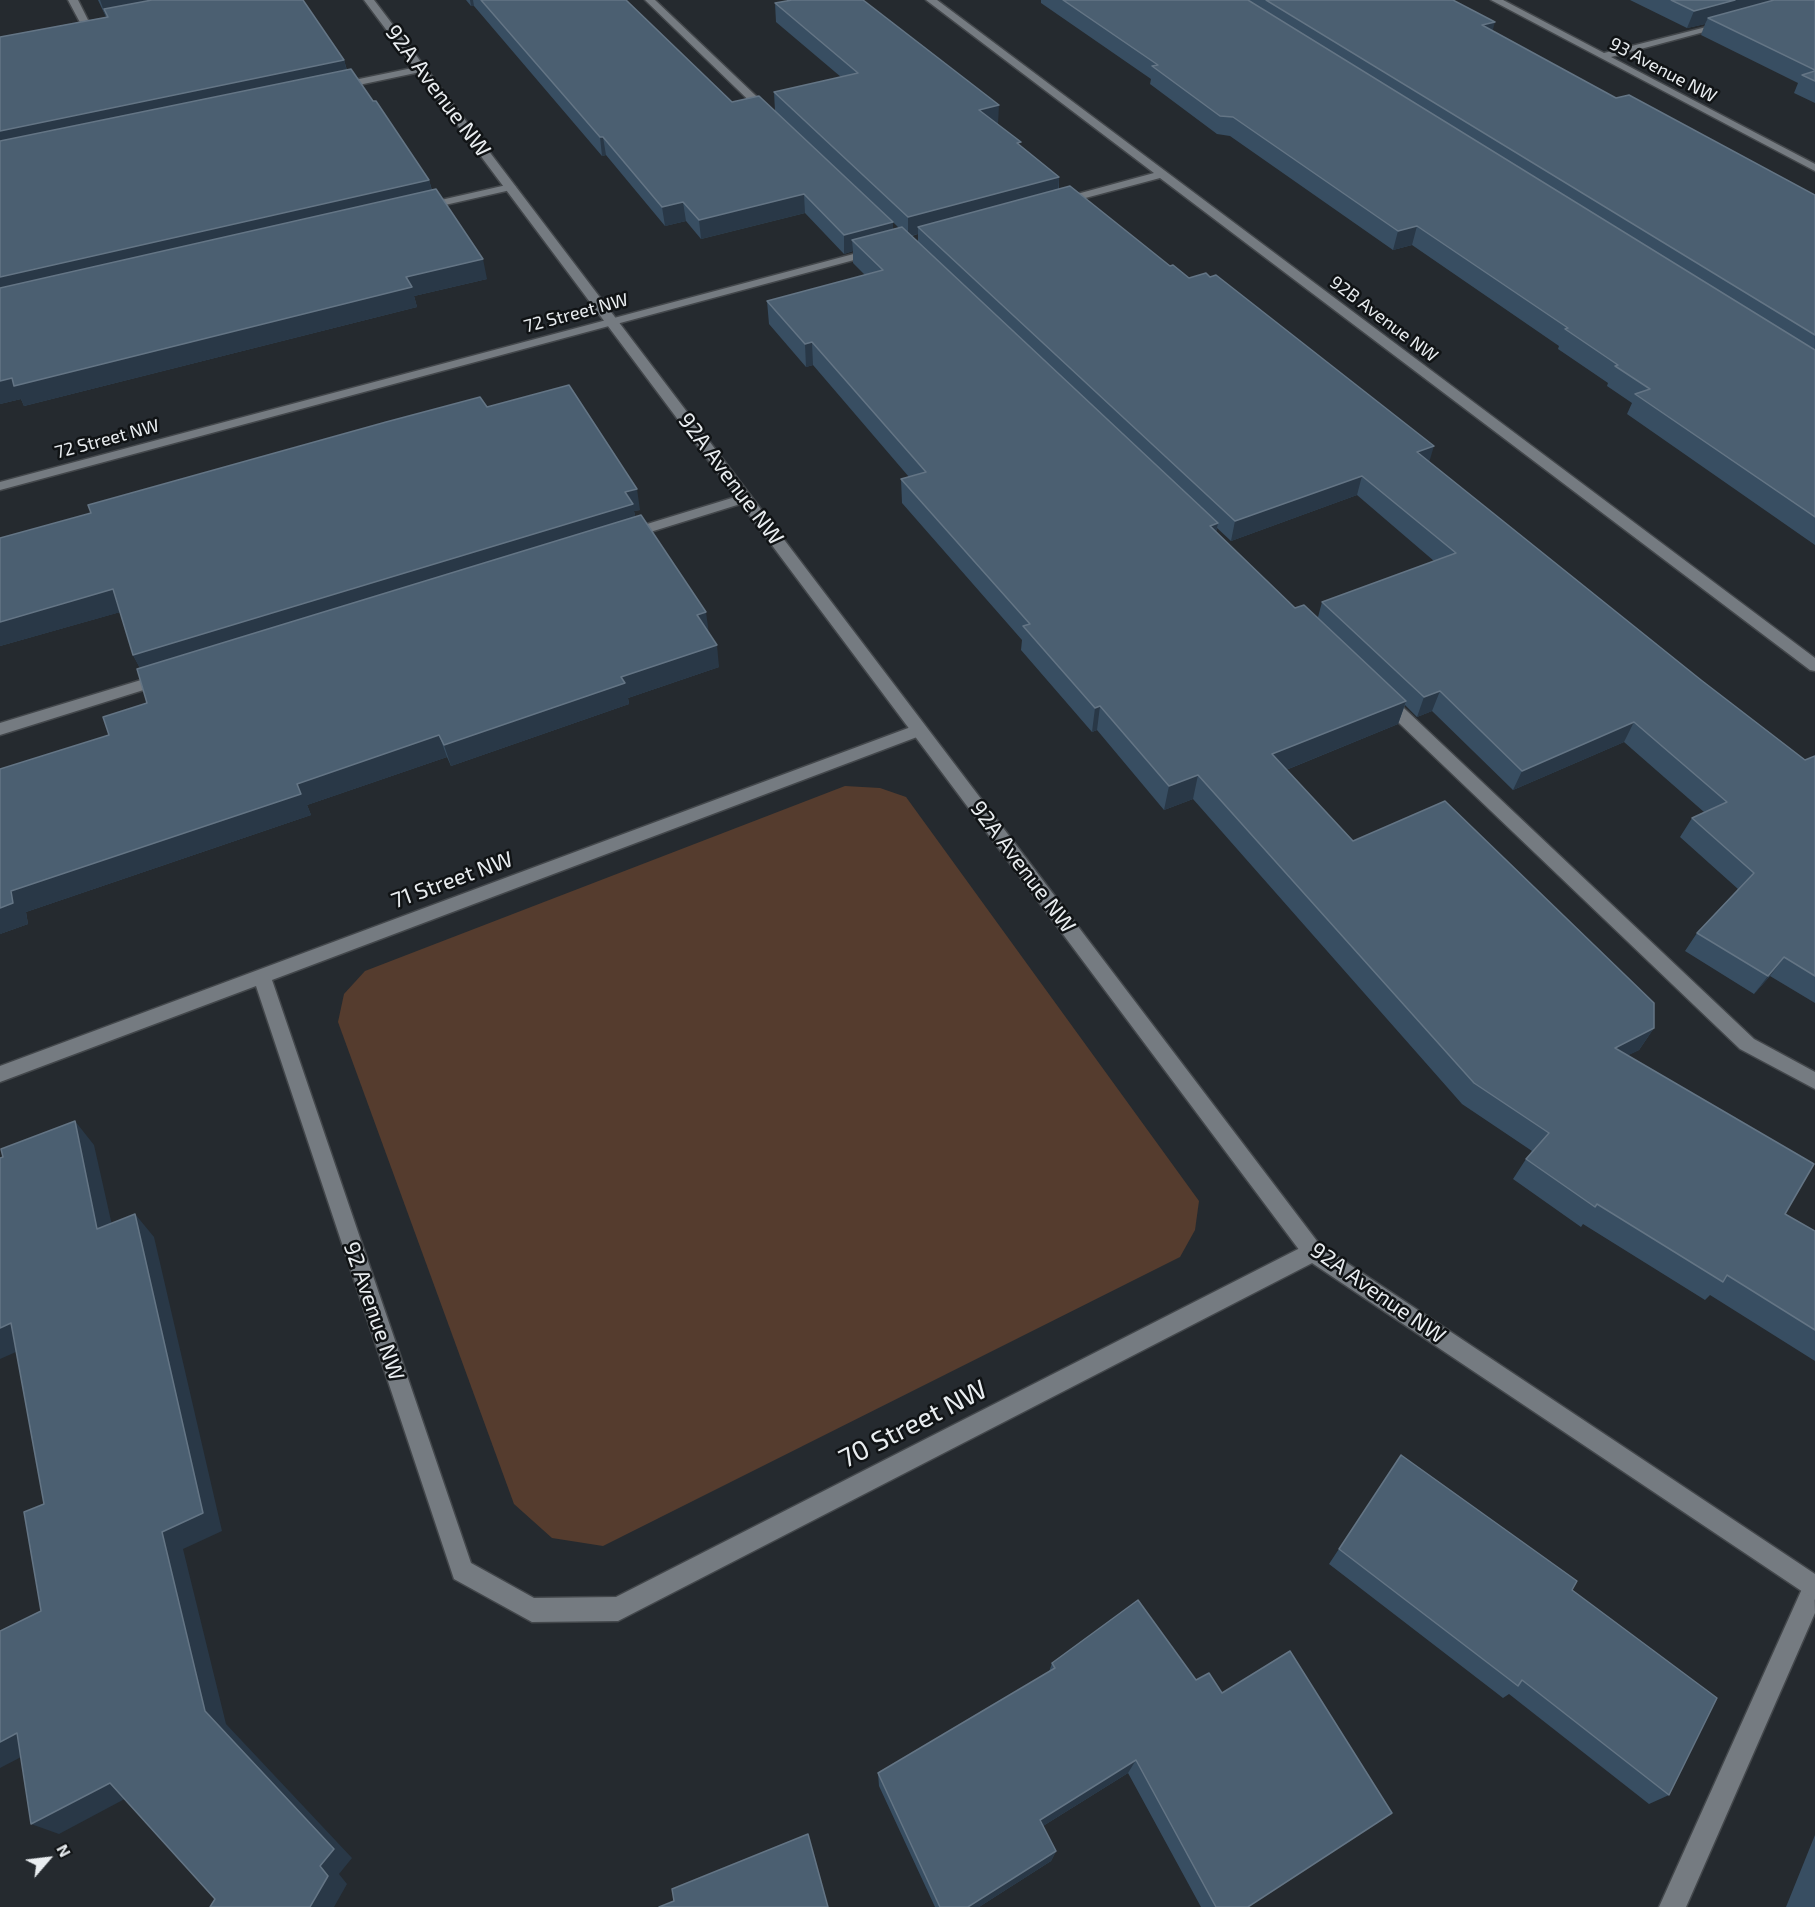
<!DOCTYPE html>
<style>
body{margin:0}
#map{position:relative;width:1815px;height:1907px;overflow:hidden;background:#252a2f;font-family:"Exo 2",sans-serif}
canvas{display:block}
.north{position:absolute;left:18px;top:1829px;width:60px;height:60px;-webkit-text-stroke:4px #101315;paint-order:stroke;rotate:62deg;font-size:16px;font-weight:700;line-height:24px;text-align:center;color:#e9edf0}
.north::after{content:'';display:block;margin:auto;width:21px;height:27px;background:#e9edf0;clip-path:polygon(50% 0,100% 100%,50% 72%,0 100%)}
</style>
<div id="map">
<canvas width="1815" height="1907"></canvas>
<div class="north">N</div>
</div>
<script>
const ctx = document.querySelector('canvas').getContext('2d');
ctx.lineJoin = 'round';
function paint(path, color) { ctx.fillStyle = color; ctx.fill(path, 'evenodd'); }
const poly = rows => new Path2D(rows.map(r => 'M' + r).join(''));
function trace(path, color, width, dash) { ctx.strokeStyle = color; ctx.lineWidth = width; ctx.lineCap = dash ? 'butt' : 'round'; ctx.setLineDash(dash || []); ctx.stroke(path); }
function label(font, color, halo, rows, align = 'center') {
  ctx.font = font + ' "Exo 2",sans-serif'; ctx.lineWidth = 5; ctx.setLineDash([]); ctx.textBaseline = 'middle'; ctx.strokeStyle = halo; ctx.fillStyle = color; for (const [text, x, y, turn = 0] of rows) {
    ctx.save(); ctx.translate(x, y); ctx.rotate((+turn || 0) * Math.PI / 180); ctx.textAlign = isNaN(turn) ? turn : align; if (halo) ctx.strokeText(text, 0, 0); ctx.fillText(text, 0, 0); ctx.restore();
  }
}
const green = poly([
 [845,786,880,788,906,797,1199,1201,1195,1230,1180,1257,603,1546,552,1538,514,1504,338,1022,344,994,365,971]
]);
const service = poly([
 [68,0,78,0,91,26,89,28,83,28,68,0],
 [645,0,655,0,774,113,774,117,766,117,645,0],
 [511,184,516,187,515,189,423,210,417,207,419,205,511,184],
 [745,494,750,495,752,498,750,501,631,538,626,539,619,535,621,532,745,494],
 [164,673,169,674,172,678,169,682,0,735,0,723,164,673],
 [1383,693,1389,694,1754,1039,1815,1072,1815,1089,1740,1049,1377,702,1375,698,1377,694,1383,693],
 [1814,1576,1815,1613,1686,1907,1659,1907,1806,1580,1814,1576]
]);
const minor = poly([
 [926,0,937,0,1815,658,1815,671,1810,670,1160,178,1063,204,1055,204,1055,200,1154,173,926,0],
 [1491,0,1503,0,1604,53,1730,21,1730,25,1611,57,1815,164,1815,171,1491,0],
 [422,66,427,69,425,71,335,90,330,87,335,84,422,66],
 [876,248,882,251,880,253,0,490,0,482,876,248],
 [919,724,925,726,927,730,925,734,272,980,471,1563,534,1598,616,1597,1306,1245,1313,1243,1320,1245,1323,1252,1320,1259,618,1621,532,1622,454,1579,256,986,0,1082,0,1066,919,724]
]);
const tertiary = poly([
 [364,0,374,0,1320,1245,1815,1574,1815,1600,1306,1259,364,0]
]);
const wall = poly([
 [98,0,303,0,344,60,347,70,373,101,429,180,432,190,487,279,414,296,417,307,24,406,21,399,0,404,0,37,106,17],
 [466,0,626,0,732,102,775,111,774,92,841,77,776,22,775,3,998,124,1020,146,1059,177,1059,189,1170,266,1429,462,1701,680,1805,760,1815,756,1815,1003,1770,976,1754,994,1685,951,1697,933,1738,889,1680,837,1692,818,1704,812,1624,742,1513,790,1432,711,1417,717,1405,705,1398,724,1286,770,1353,841,1654,1028,1639,1050,1628,1055,1785,1214,1815,1231,1815,1361,1710,1295,1705,1300,1583,1224,1581,1227,1513,1179,1526,1159,1532,1151,1462,1104,1193,799,1164,810,1097,730,1092,732,1021,650,1022,640,902,503,901,479,909,477,813,365,806,367,769,324,767,301,865,275,853,263,853,251,844,254,805,213,701,239,686,221,665,226,606,155,602,156,474,6,471,6],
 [893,222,899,228,893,229],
 [918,234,918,241,912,236],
 [1357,495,1434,561,1322,602,1318,617,1295,608,1216,532,1217,528,1231,541],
 [1041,0,1453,0,1492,31,1616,98,1815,195,1815,545,1627,414,1632,403,1607,386,1608,383,1558,349,1559,346,1412,245,1393,250,1230,136,1217,134,1150,84,1151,79,1041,3],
 [1630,0,1815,0,1815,103,1794,93,1798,83,1701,35,1705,24,1687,28],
 [487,407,640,510,634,511,635,516,709,634,719,667,628,698,629,704,451,766,447,757,307,805,311,815,26,912,28,924,0,934,109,735,147,703,140,668,133,655,120,612,0,646,0,538],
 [1401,1455,1572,1590,1669,1795,1649,1804,1509,1694,1503,1698,1329,1564],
 [1138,1600,1249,1907,1201,1907,1128,1773,1043,1826,1056,1851,1051,1861,979,1907,935,1907,879,1786,878,1773,1049,1672,1052,1663],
 [1815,1835,1815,1907,1786,1907]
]);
const shadedWall = poly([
 [100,0,199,0,104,9,106,17],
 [470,0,473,0,474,6,471,6],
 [1735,0,1789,0,1708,18,1705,24,1687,28,1694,11],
 [1495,22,1490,40,1482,25],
 [344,60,349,79,0,152,0,131],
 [999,105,998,124,979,110],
 [600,137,603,137,606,155,602,156],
 [1059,177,1058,196,918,227,918,234,908,236,908,217],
 [429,180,434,199,0,299,0,277],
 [804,194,805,213,701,239,699,220],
 [683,202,686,221,665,226,662,207],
 [893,222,893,241,852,240,853,251,844,254,844,235],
 [1417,226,1412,245,1393,250,1398,231],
 [483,259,487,279,414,296,417,307,24,406,21,399,0,404,0,381,406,277],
 [812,342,813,365,806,367,805,344],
 [1434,446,1428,466,1417,452],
 [1362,476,1357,495,1231,541,1235,521],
 [637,489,640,510,634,511,637,525,144,676,133,655],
 [1218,523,1213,547,1210,526],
 [113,589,124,611,0,646,0,622],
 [706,612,709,634,697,615],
 [717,645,719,667,628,698,629,704,451,766,444,745,621,677],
 [1440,691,1432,711,1417,717,1424,697],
 [1406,701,1398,724,1266,778,1272,754],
 [1100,706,1097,730,1092,732,1095,708],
 [1634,722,1624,742,1513,790,1522,771],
 [439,735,447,757,307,805,311,815,26,912,28,924,0,934,0,908,11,891,297,784],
 [1198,775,1193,799,1164,810,1169,786],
 [1784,957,1770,976,1754,994,1768,976],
 [1654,1028,1639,1050,1601,1069,1615,1048],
 [75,1121,94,1145,118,1252,97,1229],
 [135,1214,154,1237,222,1531,183,1549,226,1724,352,1858,339,1874,347,1884,334,1907,310,1907,205,1711,162,1532],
 [11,1323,34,1344,0,1359,0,1328],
 [17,1733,44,1745,0,1768,0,1742],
 [1136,1760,1128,1773,1035,1831,1040,1820],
 [110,1783,134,1794,59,1834,31,1824],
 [1056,1851,1051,1861,979,1907,968,1907]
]);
const building = poly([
 [152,0,303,0,344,60,0,131,0,37,108,17,104,9,152,0],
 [481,0,626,0,732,102,759,96,893,222,844,235,804,194,699,220,683,202,662,207,603,137,600,137,481,0],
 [792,0,863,0,999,105,979,110,1021,142,1017,143,1059,177,908,217,774,92,858,73,775,3,792,0],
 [1063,0,1248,0,1815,350,1815,517,1635,394,1650,389,1615,366,1618,365,1565,329,1568,328,1417,226,1398,231,1233,117,1220,116,1152,66,1158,65,1063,0],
 [1266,0,1453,0,1495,22,1482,25,1616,98,1629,95,1815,195,1815,335,1266,0],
 [1671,0,1735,0,1694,11,1671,0],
 [1774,0,1815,0,1815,70,1708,18,1774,0],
 [351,69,373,101,376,101,429,180,0,277,0,141,351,69],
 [1815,71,1815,81,1802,75,1815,71],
 [1070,186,1170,266,1173,265,1189,278,1206,273,1210,277,1216,275,1434,446,1417,452,1701,680,1805,760,1815,756,1815,976,1784,957,1768,976,1697,933,1754,873,1692,818,1727,802,1634,722,1522,771,1440,691,1424,697,1322,602,1456,553,1362,476,1235,521,918,227,1070,186],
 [436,189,483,259,406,277,412,287,14,386,12,378,0,381,0,288,436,189],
 [902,227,1218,523,1210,526,1295,608,1304,605,1406,701,1272,754,1353,841,1445,801,1654,1003,1654,1028,1615,1048,1814,1164,1785,1214,1815,1231,1815,1330,1727,1275,1723,1282,1597,1204,1595,1207,1526,1159,1549,1133,1474,1083,1198,775,1169,786,1100,706,1095,708,1023,626,1030,624,901,479,926,472,812,342,805,344,767,301,883,270,852,240,902,227],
 [569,385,637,489,625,492,633,504,133,655,113,589,0,622,0,538,91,513,88,505,386,422,480,397,487,407,569,385],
 [641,515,706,612,697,615,717,645,621,677,625,683,444,745,439,735,297,784,301,794,11,891,13,903,0,908,0,769,109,735,103,717,147,703,137,669,641,515],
 [75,1121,97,1229,135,1214,203,1513,162,1532,205,1711,334,1849,320,1866,328,1876,310,1907,210,1907,215,1899,110,1783,31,1824,17,1733,0,1742,0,1631,41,1611,24,1512,44,1504,11,1323,0,1328,0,1158,3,1157,1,1149,75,1121],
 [1401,1455,1577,1581,1572,1590,1717,1698,1669,1795,1522,1680,1518,1686,1339,1549,1401,1455],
 [1138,1600,1196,1680,1209,1673,1222,1693,1290,1651,1392,1813,1248,1907,1216,1907,1136,1760,1040,1820,1056,1851,968,1907,940,1907,878,1773,1055,1668,1052,1663,1138,1600],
 [808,1834,828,1907,659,1907,674,1901,672,1889,808,1834]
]);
const farStreetnames = [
 ["93 Avenue NW",1663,70,28],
 ["72 Street NW",576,313,-15],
 ["92B Avenue NW",1384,319,37],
 ["72 Street NW",107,439,-15]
];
const streetNames = [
 ["92A Avenue NW",438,91,53],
 ["92A Avenue NW",731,479,53],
 ["92A Avenue NW",1023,867,53],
 ["71 Street NW",452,880,-20],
 ["92A Avenue NW",1378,1293,35],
 ["92 Avenue NW",374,1311,71]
];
const nearStreetnames = [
 ["70 Street NW",913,1424,-27]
];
paint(green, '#553c2e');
trace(service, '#43474b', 3);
trace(minor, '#43474b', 3);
trace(tertiary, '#43474b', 3);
paint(service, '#757b81');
paint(minor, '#757b81');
paint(tertiary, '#757b81');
paint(wall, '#384e62');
paint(shadedWall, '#293847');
paint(building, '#4b5f71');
trace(building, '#647585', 1.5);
label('18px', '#e9edf0', '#101315', farStreetnames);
label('22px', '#e9edf0', '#101315', streetNames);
label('27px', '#e9edf0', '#101315', nearStreetnames);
</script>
